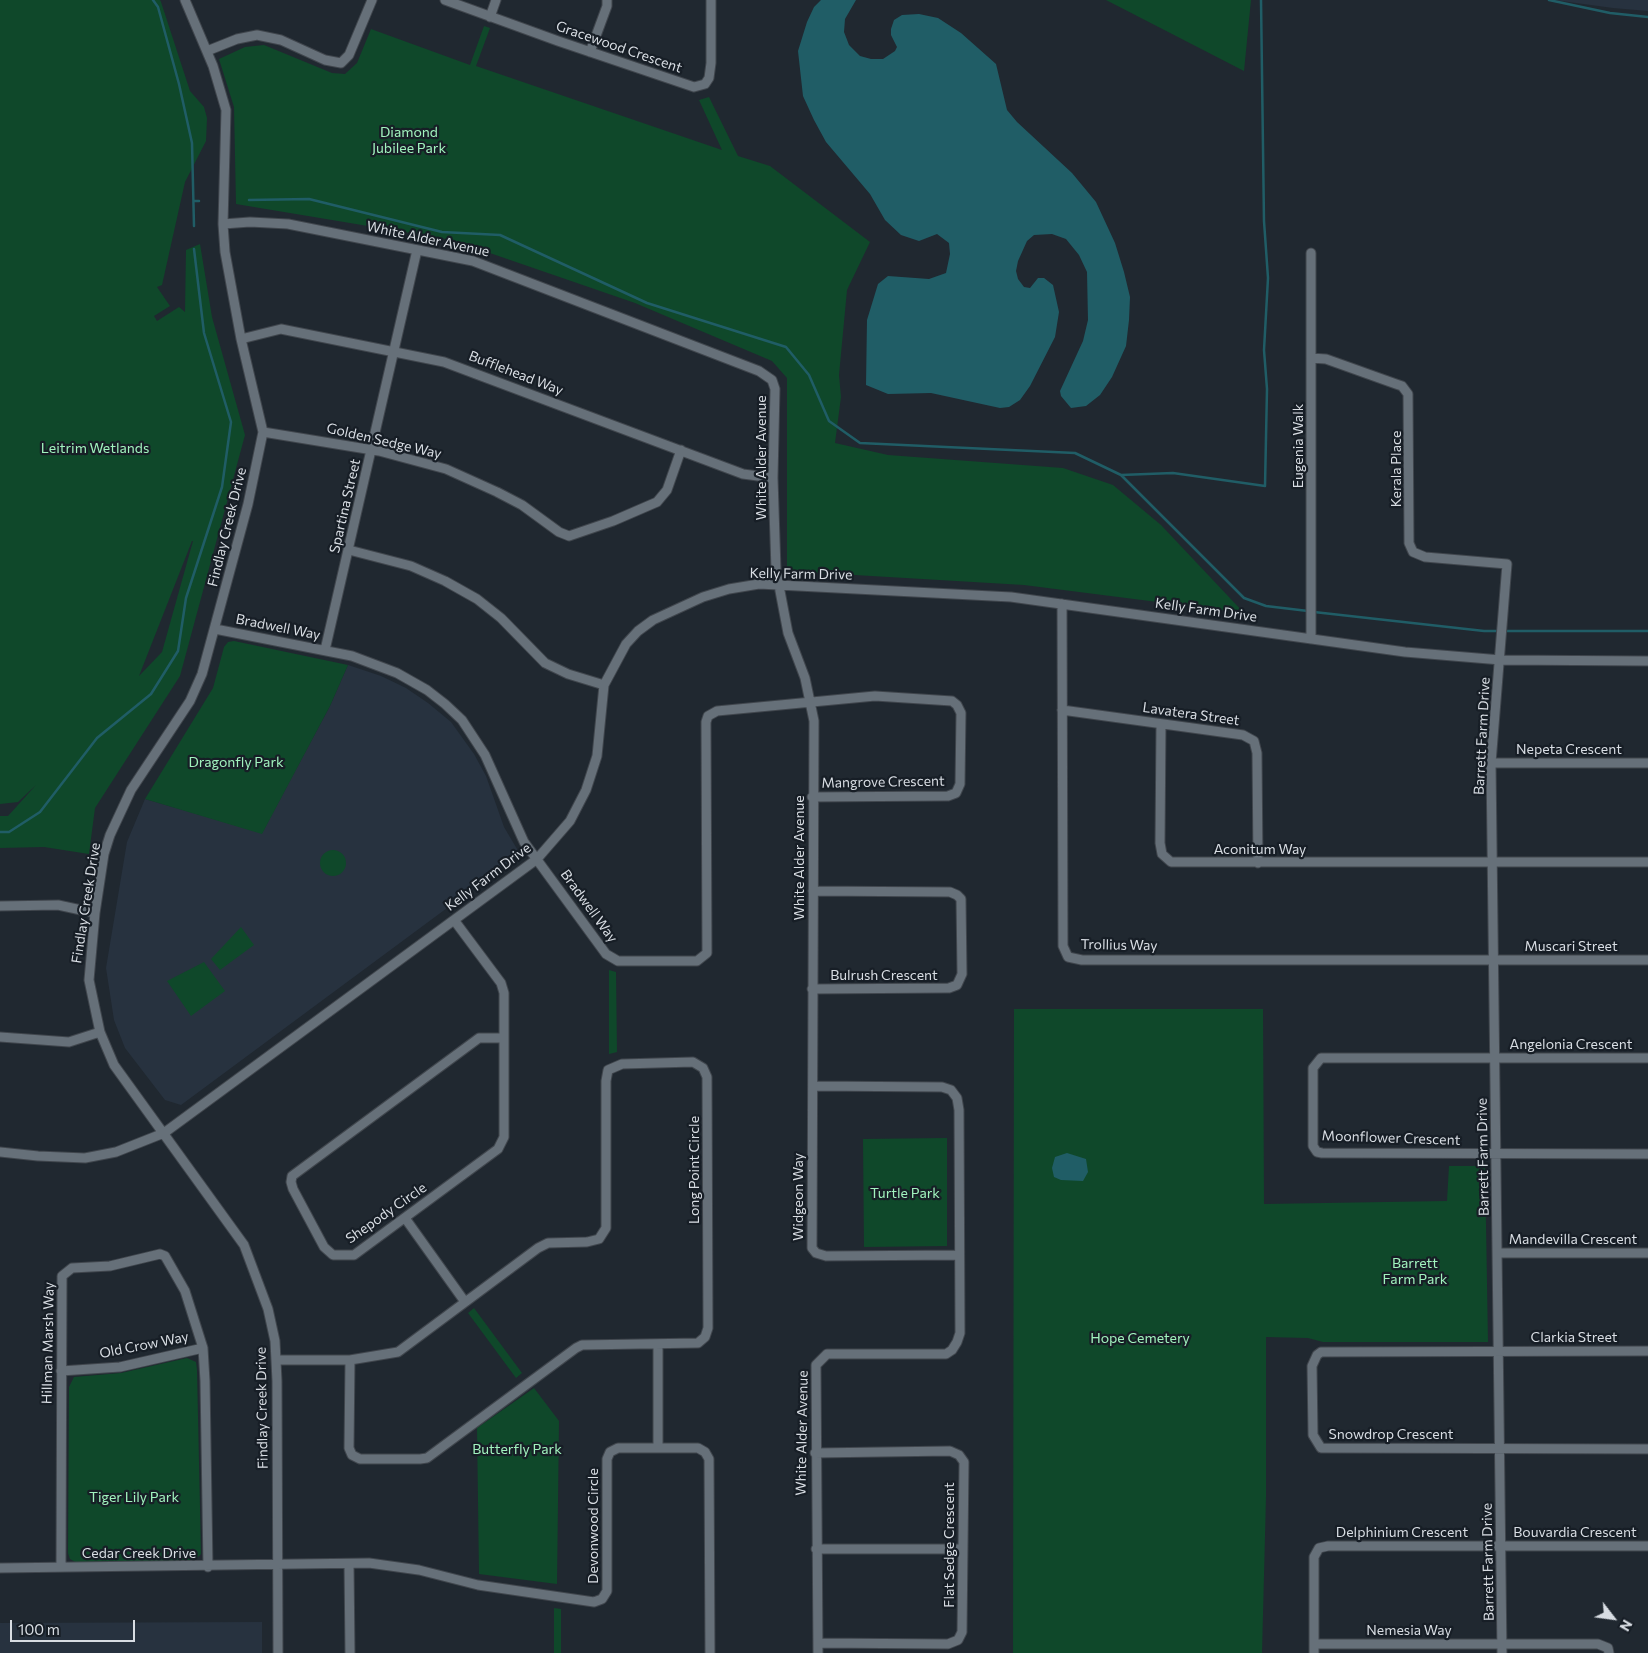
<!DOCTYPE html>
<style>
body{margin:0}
#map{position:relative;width:1648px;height:1653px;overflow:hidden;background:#202830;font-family:Commissioner,sans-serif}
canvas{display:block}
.north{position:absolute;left:1588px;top:1593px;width:50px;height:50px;-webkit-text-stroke:4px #171e26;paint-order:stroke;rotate:120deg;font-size:14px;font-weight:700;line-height:20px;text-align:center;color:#d8dde3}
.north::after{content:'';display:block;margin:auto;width:18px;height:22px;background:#d8dde3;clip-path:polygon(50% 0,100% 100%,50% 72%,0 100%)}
.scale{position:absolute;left:10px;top:1620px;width:125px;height:22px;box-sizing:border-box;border:2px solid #d8dde3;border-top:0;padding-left:6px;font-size:15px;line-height:18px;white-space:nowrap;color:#d8dde3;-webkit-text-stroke:4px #171e26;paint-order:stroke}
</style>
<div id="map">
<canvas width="1648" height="1653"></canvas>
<div class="north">N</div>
<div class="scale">100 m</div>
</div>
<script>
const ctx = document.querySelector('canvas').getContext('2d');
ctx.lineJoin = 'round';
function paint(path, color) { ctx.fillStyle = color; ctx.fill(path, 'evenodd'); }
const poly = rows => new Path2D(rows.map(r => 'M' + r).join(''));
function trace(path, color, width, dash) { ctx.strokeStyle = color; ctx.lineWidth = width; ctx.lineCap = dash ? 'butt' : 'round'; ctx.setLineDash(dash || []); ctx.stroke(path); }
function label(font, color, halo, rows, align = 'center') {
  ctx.font = font + ' Commissioner,sans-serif'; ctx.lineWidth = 4.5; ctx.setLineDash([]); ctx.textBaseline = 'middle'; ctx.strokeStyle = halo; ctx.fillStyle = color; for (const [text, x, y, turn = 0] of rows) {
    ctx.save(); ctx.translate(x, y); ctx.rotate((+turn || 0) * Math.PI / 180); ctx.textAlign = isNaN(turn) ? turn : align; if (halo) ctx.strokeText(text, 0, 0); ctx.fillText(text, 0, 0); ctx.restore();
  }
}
const built = poly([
 [1554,0,1648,0,1648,11,1613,8],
 [348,665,381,676,406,688,428,703,451,722,474,754,486,776,504,827,520,854,181,1105,165,1100,125,1048,114,1020,106,968,127,842,145,799,262,833,330,706],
 [262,1622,262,1653,0,1653,0,1623]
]);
const green = poly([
 [0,0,160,0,161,2,190,91,204,107,207,118,206,141,185,182,162,285,157,287,170,306,154,316,157,321,179,307,185,312,186,250,200,244,212,317,245,435,180,676,95,808,89,854,44,847,0,848,0,816,8,816,36,785,18,802,0,804],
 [193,541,162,652,139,676,192,541],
 [1106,0,1251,0,1244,71],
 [484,26,490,28,476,66,722,150,699,100,709,97,738,156,770,166,870,242,847,290,839,375,841,397,835,443,888,455,1063,468,1113,485,1161,525,1244,613,1024,585,787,571,787,378,772,361,635,303,452,240,236,204,234,107,219,59,245,47,264,45,332,73,345,74,357,63,371,29,470,65],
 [234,641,348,665,330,706,262,834,145,799,213,688,224,647,228,642],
 '320 863a13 13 0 1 1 26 0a13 13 0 1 1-26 0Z',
 [241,927,254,945,220,970,211,959],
 [204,962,225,991,191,1016,167,981],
 [609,970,616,972,617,1052,609,1054],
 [1014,1009,1263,1009,1264,1204,1447,1201,1449,1166,1485,1166,1488,1342,1323,1342,1308,1338,1266,1337,1266,1497,1262,1653,1013,1653],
 [947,1138,947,1246,864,1247,863,1139],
 [474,1308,522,1373,516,1378,468,1313],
 [187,1358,196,1362,197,1370,201,1554,193,1562,77,1563,70,1559,68,1553,69,1387,74,1377,121,1373],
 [534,1388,559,1421,557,1584,479,1574,477,1428],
 [554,1608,561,1609,561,1653,554,1653]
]);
const water = poly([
 [821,0,856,0,845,19,844,32,849,45,860,56,871,59,883,59,895,51,897,47,891,35,891,29,894,20,902,15,919,14,938,18,961,33,996,64,1007,110,1017,122,1072,173,1096,202,1115,243,1124,272,1130,297,1129,320,1126,346,1112,377,1100,395,1086,406,1071,408,1061,396,1060,391,1083,341,1088,320,1087,272,1079,255,1066,239,1052,234,1034,235,1027,241,1018,261,1016,271,1018,279,1024,287,1030,288,1038,278,1044,278,1053,285,1059,312,1055,337,1030,386,1020,400,1009,407,1000,408,931,393,888,394,866,385,867,320,878,284,888,276,929,279,946,273,950,254,949,243,937,234,919,241,901,235,885,220,870,194,826,142,814,120,803,96,798,51,807,22,814,7],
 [1067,1153,1086,1159,1088,1172,1083,1181,1061,1180,1054,1177,1052,1168,1055,1157]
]);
const stream = poly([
 [153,0,158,7,179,84,192,143,194,226],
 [1549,0,1610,13,1648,17],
 [249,200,309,199,442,232,500,235,647,303,786,347,809,375,829,421,860,443,1075,453,1121,475,1244,598,1266,606,1308,611],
 [194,201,199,201],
 [1121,475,1173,473,1265,486,1267,389,1264,350,1268,278,1264,221,1261,0],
 [1314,612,1484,631,1648,631],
 [0,832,9,832,40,812,97,738,151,694,178,651,186,598,222,487,231,422,204,333,194,249]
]);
const minor = poly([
 [185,0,213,66,226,110,223,224,225,252,241,339,263,432,248,504,202,674,190,701,131,790,110,835,104,854,95,913,89,980,100,1032,114,1065,244,1245,268,1309,275,1341,277,1381,278,1653],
 [445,0,558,41,694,87,705,84,709,78,711,63,711,0],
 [490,17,496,0],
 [207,51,237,39,257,35,281,40,325,60,341,63,349,55,372,0],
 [590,52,607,6,607,0],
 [223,224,250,222,288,224,473,261,759,371,772,380,775,389,773,478,776,570,788,633,805,678,814,721,812,1248,816,1253,826,1256,959,1255],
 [241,339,281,329,444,362,743,474,773,478],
 [1311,358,1326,359,1396,384,1402,386,1408,394,1409,543,1413,552,1425,557,1507,564,1491,763,1502,1653],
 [263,432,379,451,446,469,497,492,522,505,559,532,569,536,613,521,657,502,667,490,681,450],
 [349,550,411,566,445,581,477,599,501,618,545,663,568,674,604,685],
 [1062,604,1063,946,1068,957,1082,960,1648,960],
 [215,629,352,656,397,673,427,690,445,704,462,720,485,755,524,842,606,954,618,961,697,961,707,953,706,722,708,716,717,711,875,696,952,701,957,705,961,713,960,784,956,793,948,796,812,797],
 [1311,639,1311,253],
 [325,650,417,250],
 [1062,710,1243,735,1254,741,1257,753,1258,863],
 [1161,724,1160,843,1162,854,1171,862,1648,862],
 [1491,763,1648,763],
 [0,906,58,905,95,913],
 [454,920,501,983,504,993,504,1137,498,1149,354,1255,333,1255,324,1247,293,1189,291,1182,292,1176,479,1038,504,1038],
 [812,989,949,988,957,985,962,974,961,899,957,895,950,892,813,891],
 [0,1037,69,1042,100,1032],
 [1648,1058,1321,1058,1313,1068,1313,1146,1317,1152,1322,1153,1648,1154],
 [814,1086,942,1087,951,1090,957,1098,959,1110,960,1333,957,1342,952,1350,946,1354,827,1354,816,1365,818,1653],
 [0,1152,38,1156,85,1158,116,1152,164,1133,537,859,570,821,586,790,597,756,604,685,626,644,638,631,653,620,703,597,729,589,759,584,1011,597,1405,652,1501,660,1648,661],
 [405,1218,465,1302],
 [1498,1253,1648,1253],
 [658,1345,658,1448],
 [1648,1351,1321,1352,1317,1355,1312,1366,1313,1435,1321,1448,1648,1449],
 [276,1360,350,1360,398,1352,538,1248,548,1243,587,1242,599,1239,606,1228,606,1081,608,1070,622,1064,693,1062,703,1068,707,1077,708,1328,705,1337,698,1343,582,1345,576,1348,427,1458,420,1459,360,1459,352,1455,349,1448,350,1360],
 [61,1371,120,1367,203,1348],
 [815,1453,950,1451,959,1455,964,1462,962,1632,958,1640,948,1644,818,1643],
 [816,1549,962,1549],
 [349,1564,350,1653],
 [61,1567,62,1276,72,1268,110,1266,160,1254,165,1256,185,1291,203,1348,205,1381,208,1567],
 [0,1568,369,1563,419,1570,478,1585,594,1602,602,1599,607,1591,607,1459,610,1452,618,1448,698,1448,705,1452,709,1459,710,1653],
 [1314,1644,1598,1644,1608,1648,1609,1653],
 [1314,1653,1314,1557,1319,1548,1328,1546,1648,1546]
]);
const streetNames = [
 ["Gracewood Crescent",619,47,19],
 ["White Alder Avenue",428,239,12],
 ["Bufflehead Way",516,373,21],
 ["Golden Sedge Way",384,441,13],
 ["Eugenia Walk",1298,446,-90],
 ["White Alder Avenue",761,458,-90],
 ["Kerala Place",1396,469,-90],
 ["Spartina Street",345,506,-77],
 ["Findlay Creek Drive",227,527,-76],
 ["Kelly Farm Drive",801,574,1],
 ["Kelly Farm Drive",1206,610,8],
 ["Bradwell Way",278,627,11],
 ["Lavatera Street",1191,714,8],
 ["Barrett Farm Drive",1482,736,-87],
 ["Nepeta Crescent",1569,749],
 ["Mangrove Crescent",883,782,-1],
 ["Aconitum Way",1260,849],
 ["White Alder Avenue",799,858,-90],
 ["Kelly Farm Drive",488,877,-37],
 ["Findlay Creek Drive",86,903,-81],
 ["Bradwell Way",589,906,54],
 ["Trollius Way",1119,945,1],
 ["Muscari Street",1571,946],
 ["Bulrush Crescent",884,975],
 ["Angelonia Crescent",1571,1044],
 ["Moonflower Crescent",1391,1138,2],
 ["Barrett Farm Drive",1483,1157,-91],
 ["Long Point Circle",694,1170,-90],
 ["Widgeon Way",798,1197,-90],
 ["Shepody Circle",386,1213,-35],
 ["Mandevilla Crescent",1573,1239],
 ["Clarkia Street",1574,1337],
 ["Hillman Marsh Way",48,1343,-89],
 ["Old Crow Way",144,1345,-11],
 ["Findlay Creek Drive",262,1408,-91],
 ["White Alder Avenue",802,1433,-89],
 ["Snowdrop Crescent",1391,1434],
 ["Devonwood Circle",593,1526,-90],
 ["Delphinium Crescent",1402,1532],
 ["Bouvardia Crescent",1575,1532],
 ["Flat Sedge Crescent",949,1545,-90],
 ["Cedar Creek Drive",139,1553],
 ["Barrett Farm Drive",1488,1562,-91],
 ["Nemesia Way",1409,1630]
];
const parkNames = [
 ["Diamond",409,132],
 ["Jubilee Park",409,148],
 ["Leitrim Wetlands",95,448],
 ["Dragonfly Park",236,762],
 ["Turtle Park",905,1193],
 ["Barrett",1415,1263],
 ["Farm Park",1415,1279],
 ["Hope Cemetery",1140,1338],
 ["Butterfly Park",517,1449],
 ["Tiger Lily Park",134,1497]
];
paint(built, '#27323f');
paint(green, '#0f482a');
paint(water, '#205d66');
trace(stream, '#205d66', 2.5);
trace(minor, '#40464d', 11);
trace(minor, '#667079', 9);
label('14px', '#d8dde3', '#171e26', streetNames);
label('14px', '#a1f3be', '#171e26', parkNames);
</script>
